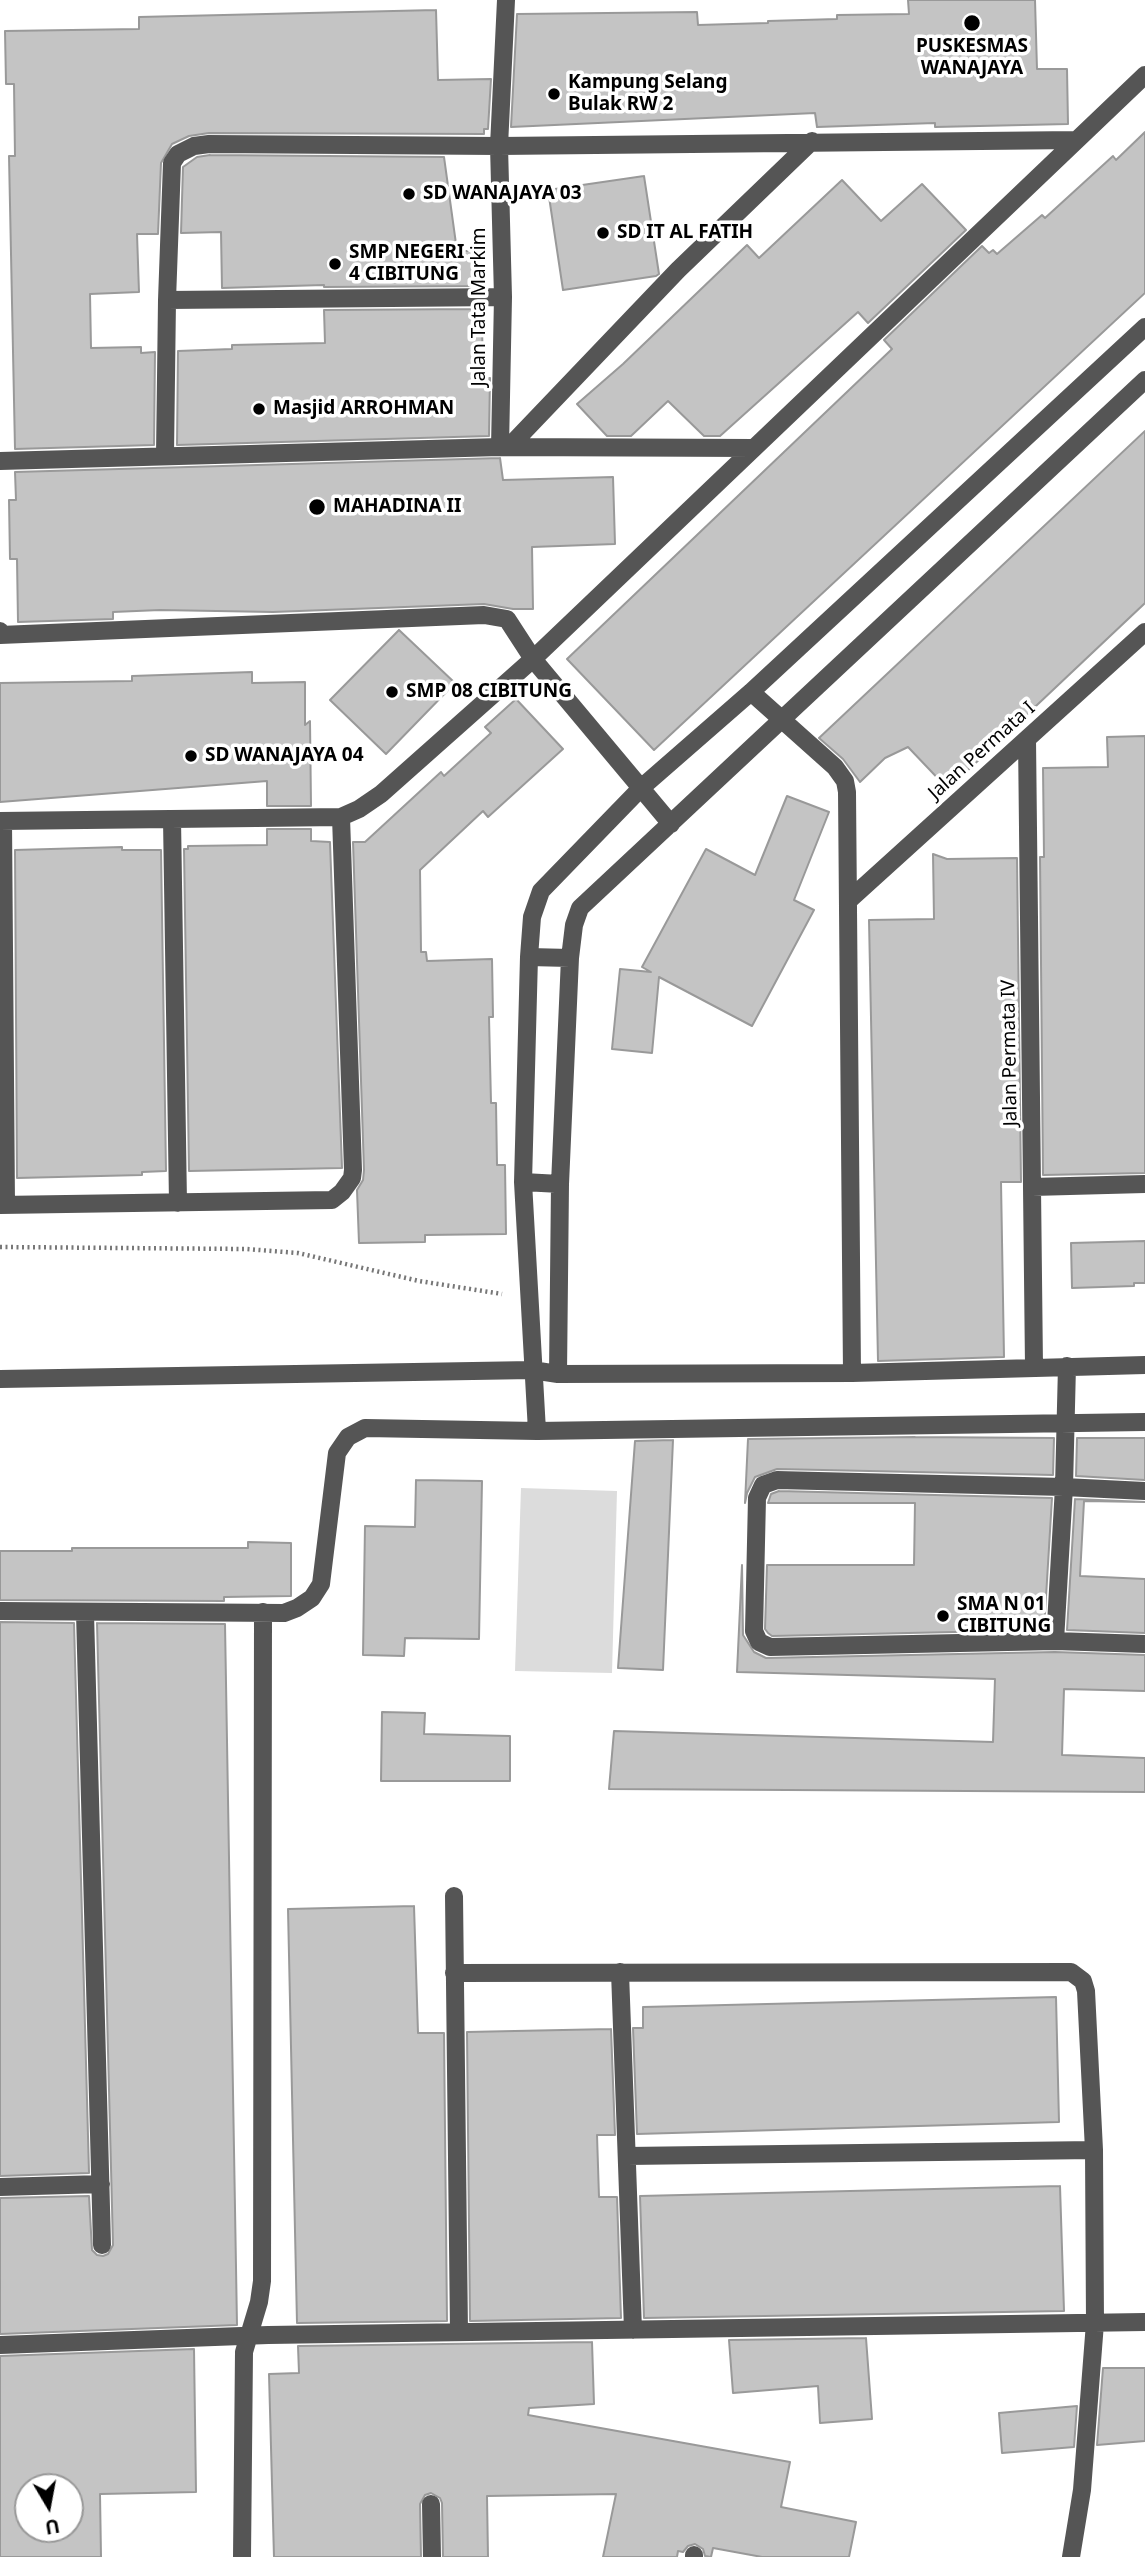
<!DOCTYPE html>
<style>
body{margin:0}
#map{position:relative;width:1145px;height:2557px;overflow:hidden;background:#fff;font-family:"Noto Sans",sans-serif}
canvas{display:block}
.north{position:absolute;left:14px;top:2473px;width:70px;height:70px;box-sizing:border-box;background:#fff;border:2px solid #999;border-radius:50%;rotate:170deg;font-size:19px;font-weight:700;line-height:28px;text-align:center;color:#000}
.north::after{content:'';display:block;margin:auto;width:24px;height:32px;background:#000;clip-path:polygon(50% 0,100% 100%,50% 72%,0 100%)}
</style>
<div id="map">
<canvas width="1145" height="2557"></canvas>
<div class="north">U</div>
</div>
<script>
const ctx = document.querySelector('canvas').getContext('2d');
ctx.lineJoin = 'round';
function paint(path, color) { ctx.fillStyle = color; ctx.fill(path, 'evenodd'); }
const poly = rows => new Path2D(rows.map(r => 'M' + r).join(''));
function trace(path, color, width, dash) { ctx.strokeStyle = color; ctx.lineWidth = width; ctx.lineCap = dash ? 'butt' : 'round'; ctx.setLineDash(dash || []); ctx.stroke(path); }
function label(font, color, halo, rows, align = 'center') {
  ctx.font = font + ' "Noto Sans",sans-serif'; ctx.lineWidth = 7; ctx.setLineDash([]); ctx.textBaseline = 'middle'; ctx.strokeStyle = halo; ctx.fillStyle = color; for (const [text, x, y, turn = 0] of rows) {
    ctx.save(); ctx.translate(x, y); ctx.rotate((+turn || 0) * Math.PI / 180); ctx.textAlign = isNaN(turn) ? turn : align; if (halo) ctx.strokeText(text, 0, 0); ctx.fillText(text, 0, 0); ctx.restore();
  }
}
const green = poly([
 [521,1488,617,1491,612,1673,515,1671]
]);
const building = poly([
 [908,0,1035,0,1037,69,1067,69,1068,124,935,127,935,123,817,127,815,113,511,127,517,14,697,12,698,25,768,23,768,21,837,19,837,15,909,14,908,0],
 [436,10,438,80,491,79,488,129,484,129,484,134,209,133,189,136,172,144,161,163,158,234,137,234,139,292,90,294,91,348,141,347,141,353,155,352,154,445,15,449,9,156,15,156,14,84,6,84,5,31,139,29,139,17,436,10],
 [1145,132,1145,293,654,750,567,659,892,349,884,340,982,246,989,253,993,250,997,254,1042,215,1045,218,1113,156,1116,160,1145,132],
 [210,155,444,157,457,251,477,251,478,286,324,287,324,285,222,288,221,232,181,233,183,167,197,157,210,155],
 [644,176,659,274,656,276,563,290,548,190,644,176],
 [842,180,881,221,922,184,966,230,868,323,858,312,720,436,704,436,668,401,631,436,607,436,577,404,623,364,747,245,759,258,842,180],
 [478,309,479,322,482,322,483,379,490,378,489,436,177,445,178,351,232,349,232,345,325,343,324,310,478,309],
 [1145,431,1145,603,948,789,908,747,885,758,860,782,843,759,819,738,1145,431],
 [500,458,503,480,613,477,615,544,532,547,533,609,513,609,484,604,273,612,160,610,113,612,113,619,18,622,17,559,10,559,9,500,16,500,15,472,500,458],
 [399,630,455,683,386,754,330,700,399,630],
 [252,672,252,683,305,682,305,725,310,721,311,806,267,806,267,781,0,802,0,683,132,681,132,676,252,672],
 [516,699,563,749,488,817,483,811,420,870,421,952,426,952,427,961,492,959,493,1017,489,1017,491,1103,496,1103,497,1165,505,1165,506,1234,425,1235,425,1242,359,1243,357,1190,363,1180,364,1170,353,842,365,842,441,772,444,776,491,733,485,727,516,699],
 [1145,736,1145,1173,1043,1175,1040,857,1044,857,1043,768,1108,767,1107,737,1145,736],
 [787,796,829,812,794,900,814,910,752,1026,659,977,652,1053,612,1049,620,969,651,972,642,967,706,849,755,875,787,796],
 [267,829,311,829,311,841,330,842,342,1168,189,1171,184,849,188,849,188,846,267,845,267,829],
 [122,847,122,850,161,850,166,1171,142,1172,142,1175,17,1178,15,850,122,847],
 [933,854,947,859,1017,858,1021,1182,1001,1182,1004,1357,878,1361,869,920,934,919,933,854],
 [1145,1241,1145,1283,1134,1283,1134,1286,1072,1288,1071,1243,1145,1241],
 [915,1437,1054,1438,1053,1475,777,1469,755,1477,747,1493,745,1503,748,1439,915,1437],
 [1077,1438,1145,1438,1145,1480,1076,1476,1077,1438],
 [673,1440,663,1670,618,1668,635,1441,673,1440],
 [416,1480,482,1481,479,1639,405,1638,404,1656,363,1655,365,1526,415,1527,416,1480],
 [779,1491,1052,1498,1044,1630,772,1636,768,1633,765,1629,767,1565,914,1565,915,1503,768,1503,771,1494,779,1491],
 [1075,1499,1145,1502,1084,1501,1080,1576,1145,1579,1145,1633,1067,1630,1075,1499],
 [248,1542,291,1543,291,1596,224,1597,224,1601,0,1600,0,1551,72,1551,72,1548,248,1548,248,1542],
 [742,1565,743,1635,754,1652,766,1658,1055,1652,1145,1655,1145,1691,1064,1689,1062,1755,1145,1758,1145,1792,609,1789,614,1731,993,1742,995,1679,737,1672,742,1565],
 [0,1622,74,1623,89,2173,0,2176,0,1622],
 [97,1623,225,1624,237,2325,0,2334,0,2198,89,2196,92,2250,97,2255,103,2256,108,2254,113,2245,97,1623],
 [382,1712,425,1713,424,1734,510,1736,510,1781,381,1781,382,1712],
 [414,1906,418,2033,444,2033,447,2321,297,2323,288,1909,414,1906],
 [1056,1997,1059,2122,637,2134,633,2028,643,2028,643,2007,1056,1997],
 [611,2029,615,2135,597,2135,599,2197,617,2197,621,2318,470,2321,467,2032,611,2029],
 [1060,2186,1064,2311,644,2318,640,2196,1060,2186],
 [866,2338,872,2419,820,2423,818,2386,733,2393,729,2340,866,2338],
 [592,2342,594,2404,529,2408,528,2415,790,2462,781,2507,856,2522,849,2557,762,2557,713,2548,711,2557,705,2556,703,2549,695,2544,688,2546,683,2552,678,2551,677,2557,603,2557,616,2494,487,2496,488,2557,443,2557,442,2503,440,2498,431,2493,425,2495,420,2504,421,2557,274,2557,269,2374,299,2373,298,2346,592,2342],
 [194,2349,196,2492,100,2494,101,2557,0,2557,0,2356,194,2349],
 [28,2487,70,2487,70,2529,28,2529,28,2487],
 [1103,2368,1145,2368,1145,2441,1097,2445,1103,2368],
 [1077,2406,1074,2447,1002,2453,999,2413,1077,2406]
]);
const path = poly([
 [0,1247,246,1249,298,1253,419,1281,502,1294]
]);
const minor = poly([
 [167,300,503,297],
 [500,447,503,297,499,146,506,0],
 [509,447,678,270,812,141],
 [165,455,167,300,172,163,178,154,194,146,209,144,499,146,1077,140],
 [0,461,500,447,754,448],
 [0,631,0,635,484,615,507,619,533,659,671,824],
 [751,692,835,767,845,781,847,792,852,1373],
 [1027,739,1034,1366],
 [172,819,178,1203],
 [0,821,341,817,359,809,381,794,533,659,1145,75],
 [3,821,6,1205],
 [848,901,1145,632],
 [529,957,570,958],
 [523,1182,560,1184],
 [1032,1187,1145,1184],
 [0,1205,332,1200,342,1192,352,1178,353,1170,341,817],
 [1067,1366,1064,1487,1145,1491],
 [558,1374,560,1184,570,958,574,925,580,908,1145,380],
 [0,1379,532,1370,558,1374,852,1373,1145,1365],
 [537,1431,523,1182,529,957,532,917,541,891,641,788,751,692,1145,327],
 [777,1480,1064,1487,1055,1641,770,1647,759,1642,754,1631,757,1498,763,1485,777,1480],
 [0,1611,284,1613,297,1608,312,1598,321,1584,337,1453,348,1437,365,1428,537,1431,1145,1422],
 [85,1613,102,2245],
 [1055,1641,1145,1644],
 [454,1896,459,2332],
 [620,1972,633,2330],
 [454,1973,1071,1972,1083,1981,1086,1991,1094,2150,1095,2323,1082,2490,1071,2557],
 [627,2156,1094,2150],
 [0,2187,101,2184],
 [0,2345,268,2335,1145,2322],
 [431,2504,432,2557],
 [242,2557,244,2352,259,2302,262,2281,263,1612],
 [694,2557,694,2555]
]);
const markers = [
 [972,23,9,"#000"],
 [554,94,7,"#000"],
 [409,194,7,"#000"],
 [603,233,7,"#000"],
 [335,264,7,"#000"],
 [259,409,7,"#000"],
 [317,507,9,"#000"],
 [392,692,7,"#000"],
 [191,756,7,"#000"],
 [943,1616,7,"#000"]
];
const poiNames = [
 ["PUSKESMAS",972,47,"center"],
 ["WANAJAYA",972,69,"center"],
 ["Kampung Selang",568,83],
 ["Bulak RW 2",568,105],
 ["SD WANAJAYA 03",423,194],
 ["SD IT AL FATIH",617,233],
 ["SMP NEGERI",349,253],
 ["4 CIBITUNG",349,275],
 ["Masjid ARROHMAN",273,409],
 ["MAHADINA II",333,507],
 ["SMP 08 CIBITUNG",406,692],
 ["SD WANAJAYA 04",205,756],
 ["SMA N 01",957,1605],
 ["CIBITUNG",957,1627]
];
const streetNames = [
 ["Jalan Tata Markim",480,307,-90],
 ["Jalan Permata I",982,751,-42],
 ["Jalan Permata IV",1010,1053,-91]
];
paint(green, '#dcdcdc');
paint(building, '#c4c4c4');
trace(building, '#999', 2);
trace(path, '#777', 4.5, [2, 3.5]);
trace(minor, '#555', 18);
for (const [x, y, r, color] of markers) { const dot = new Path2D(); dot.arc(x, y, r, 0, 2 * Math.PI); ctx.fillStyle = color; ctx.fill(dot); trace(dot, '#fff', 2.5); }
label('bold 19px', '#000', '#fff', poiNames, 'left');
label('19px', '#000', '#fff', streetNames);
</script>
